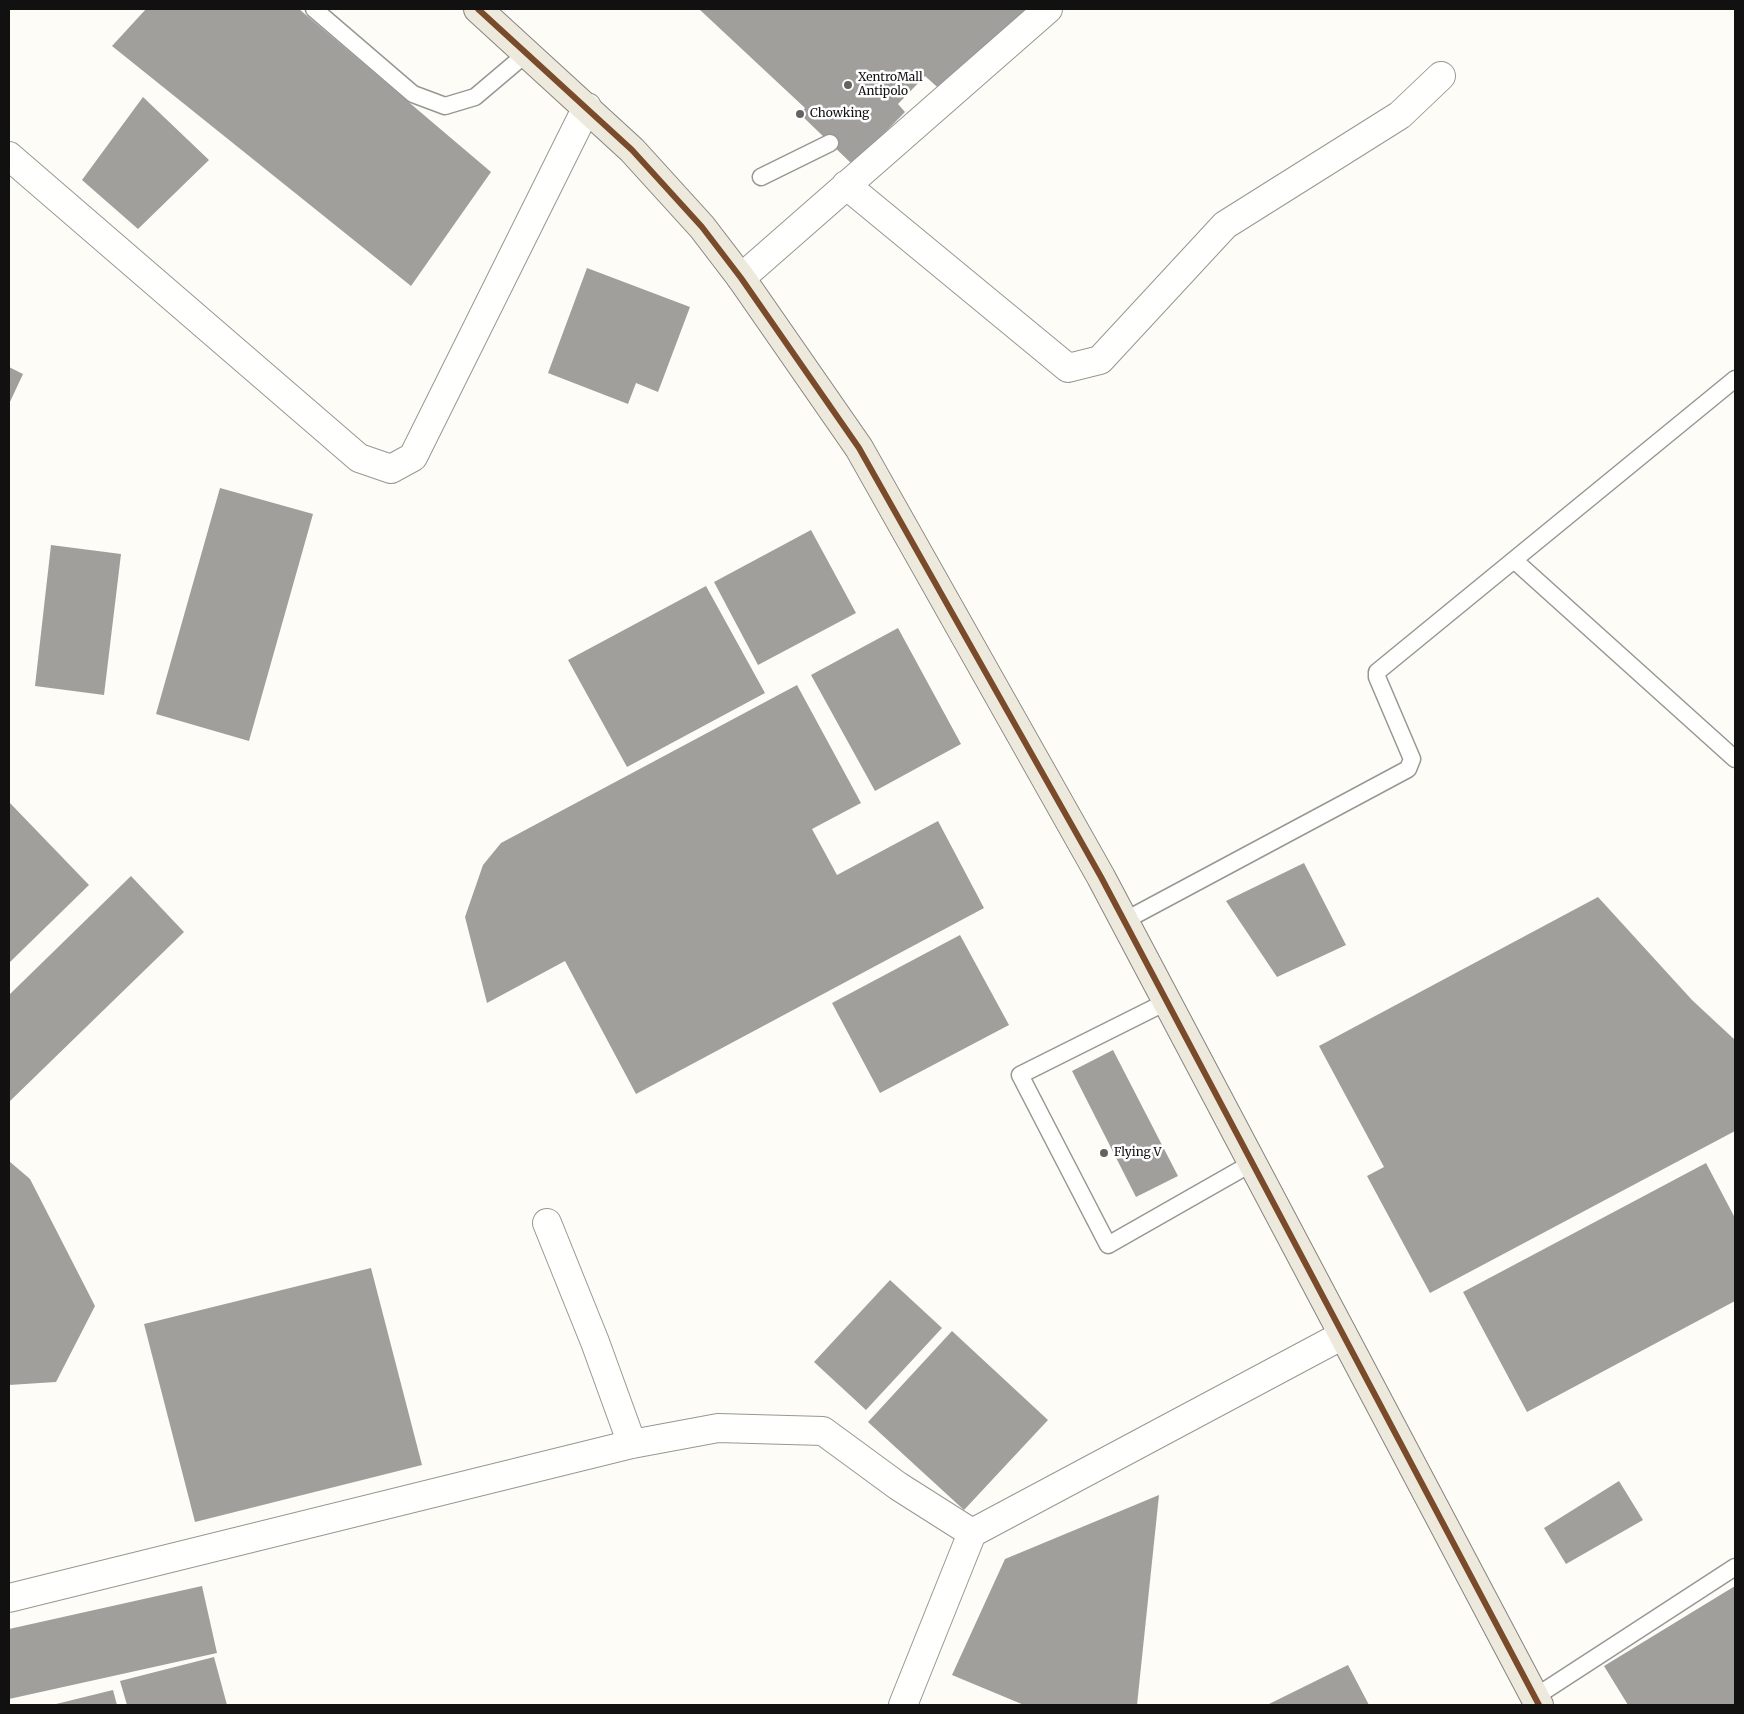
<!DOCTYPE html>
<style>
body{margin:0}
#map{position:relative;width:1744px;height:1714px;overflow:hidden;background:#fdfcf7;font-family:Merriweather,serif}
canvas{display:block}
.frame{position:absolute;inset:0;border:10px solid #111;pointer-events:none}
</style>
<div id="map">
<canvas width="1744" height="1714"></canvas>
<div class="frame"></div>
</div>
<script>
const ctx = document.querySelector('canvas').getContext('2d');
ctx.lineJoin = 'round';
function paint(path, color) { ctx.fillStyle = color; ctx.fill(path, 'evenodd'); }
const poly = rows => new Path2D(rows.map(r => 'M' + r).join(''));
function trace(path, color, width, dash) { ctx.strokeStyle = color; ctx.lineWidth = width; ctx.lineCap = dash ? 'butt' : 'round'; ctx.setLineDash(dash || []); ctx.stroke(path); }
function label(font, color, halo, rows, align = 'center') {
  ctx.font = font + ' Merriweather,serif'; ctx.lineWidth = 5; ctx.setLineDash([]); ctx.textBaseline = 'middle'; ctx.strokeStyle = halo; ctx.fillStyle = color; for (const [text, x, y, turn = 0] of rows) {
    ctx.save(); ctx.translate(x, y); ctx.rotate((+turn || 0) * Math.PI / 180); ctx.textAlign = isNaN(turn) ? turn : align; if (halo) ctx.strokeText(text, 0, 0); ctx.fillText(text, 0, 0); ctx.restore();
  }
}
const building = poly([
 [146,9,299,9,491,172,411,286,112,46],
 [699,9,1043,9,945,94,925,76,898,104,905,112,853,165,800,114,805,108],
 [143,97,209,160,138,229,82,180],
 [587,268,690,307,658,392,636,383,628,404,548,373],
 [9,367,23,374,9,404],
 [220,488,313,514,249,741,156,714],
 [811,530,856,613,758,665,714,582],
 [51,545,121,554,104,695,35,686],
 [706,586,765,693,627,767,568,660],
 [898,628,961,744,875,791,811,675],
 [797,685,861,803,812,829,837,875,938,821,984,908,636,1094,565,961,487,1003,465,917,483,865,501,843],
 [9,802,89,885,9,963],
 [1304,863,1346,945,1277,977,1226,901],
 [131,876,184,932,9,1102,9,995],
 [1598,897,1692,1000,1735,1040,1735,1131,1430,1293,1367,1176,1384,1167,1319,1046],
 [960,935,1009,1025,880,1093,832,1003],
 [1113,1050,1178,1176,1136,1197,1072,1071],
 [9,1161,30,1179,95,1306,56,1382,9,1385],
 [1706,1163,1735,1218,1735,1301,1527,1412,1463,1292],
 [371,1268,422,1465,195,1522,144,1324],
 [890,1280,942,1328,866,1410,814,1362],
 [952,1331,1048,1420,964,1510,868,1422],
 [1619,1481,1643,1520,1566,1564,1544,1528],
 [1159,1495,1137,1705,1024,1705,952,1675,1005,1559],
 [202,1586,217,1653,9,1699,9,1629],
 [1735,1586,1735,1705,1628,1705,1604,1666],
 [214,1657,227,1705,127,1705,120,1681],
 [1348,1665,1369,1705,1267,1705],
 [113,1690,117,1705,52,1705]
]);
const lane = poly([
 [314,9,413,94,445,106,475,97,527,53],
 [761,177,830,143],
 [1514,560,1735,759],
 [1124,921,1408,769,1412,759,1377,677,1377,672,1735,379],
 [1166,1002,1020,1075,1108,1245,1252,1163],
 [1535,1697,1735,1567]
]);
const street = poly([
 [9,156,359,458,391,469,413,457,587,107],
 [846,185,1068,368,1100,360,1225,225,1400,115,1441,76],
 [741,278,1048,9],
 [547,1223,595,1342,632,1444],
 [9,1598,632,1444,718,1428,823,1431,898,1486,972,1533],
 [903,1705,972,1533,1343,1335]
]);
const primary = poly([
 [478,9,632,150,702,227,741,278,859,448,1101,877,1539,1705]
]);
const bus1 = poly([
 [478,9,632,150,702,227,741,278,859,448,1101,877,1539,1705]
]);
const markers = [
 [848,85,5,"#646362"],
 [800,114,5,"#646362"],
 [1104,1153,5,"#646362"]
];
const poiNames = [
 ["XentroMall",858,78],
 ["Antipolo",858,92],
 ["Chowking",810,114],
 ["Flying V",1114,1153]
];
paint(building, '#a19f9c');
trace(lane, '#979795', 19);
trace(street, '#979795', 30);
trace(primary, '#858482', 30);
trace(lane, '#fffffe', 16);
trace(street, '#fffffe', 28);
trace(primary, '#ede9dc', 28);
trace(bus1, '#7a4b2a', 6);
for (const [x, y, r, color] of markers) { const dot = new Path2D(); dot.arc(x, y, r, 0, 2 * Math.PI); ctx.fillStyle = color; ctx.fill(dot); trace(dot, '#fff', 2); }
label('12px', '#111', '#fff', poiNames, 'left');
</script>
